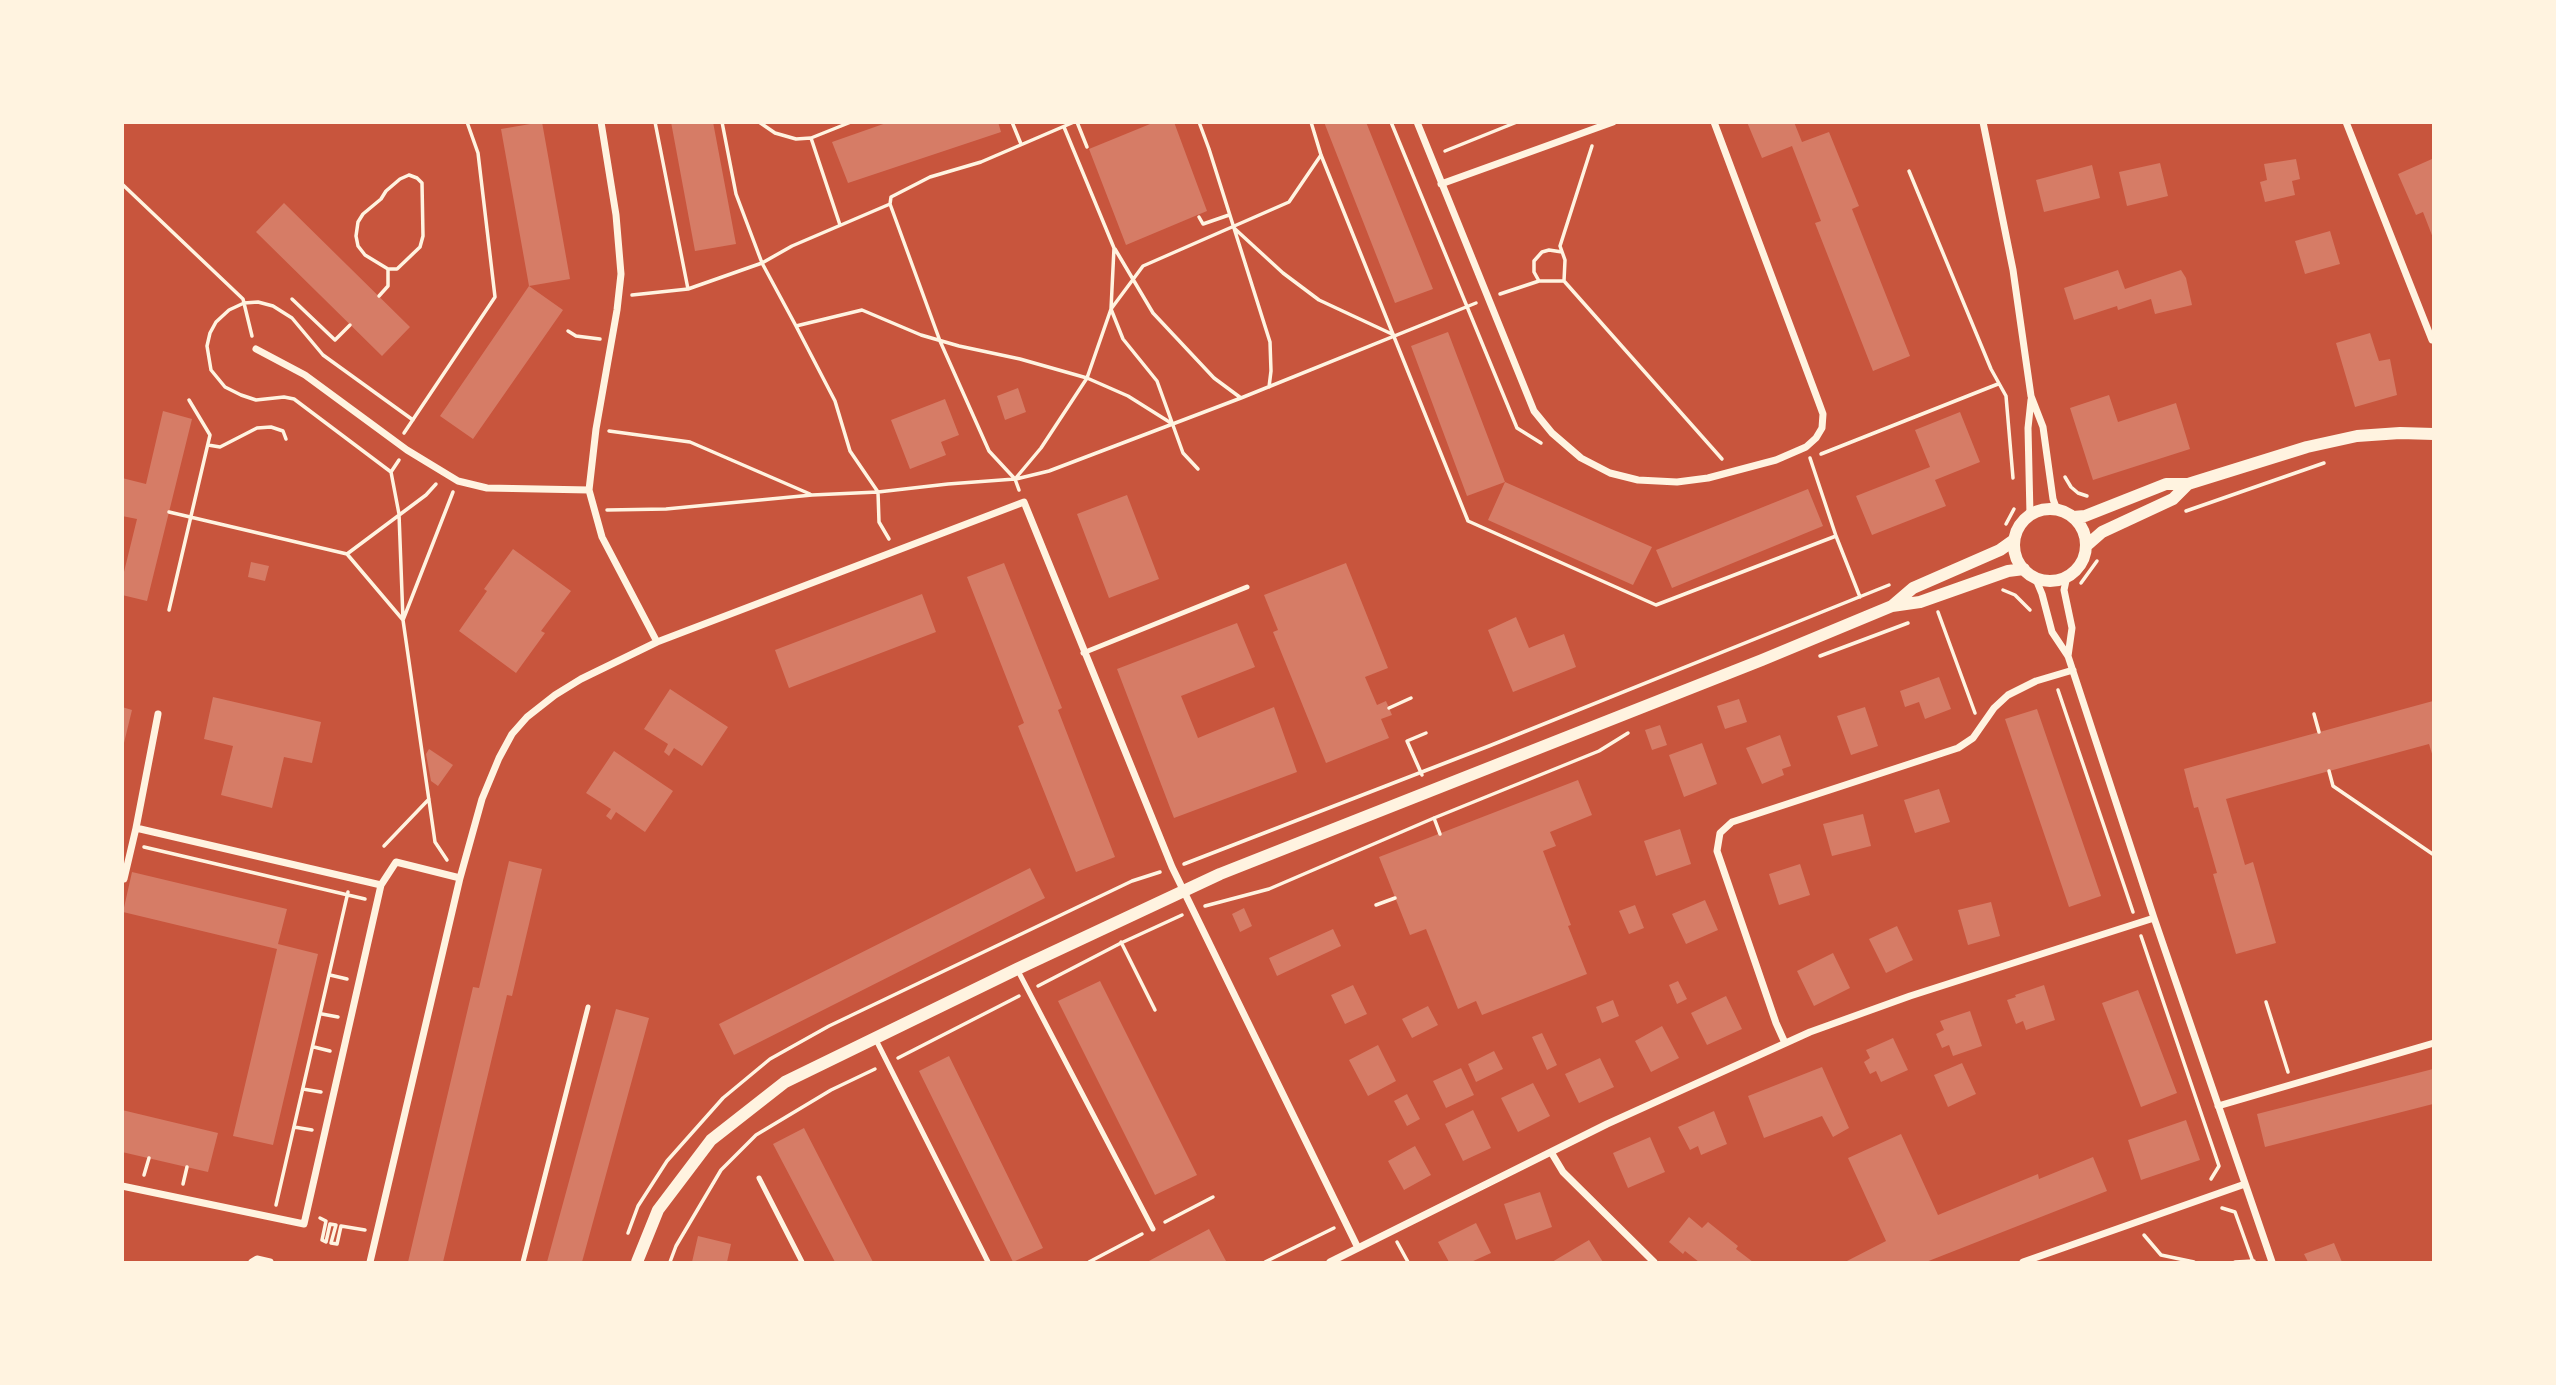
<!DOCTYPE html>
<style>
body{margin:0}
#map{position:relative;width:2556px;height:1385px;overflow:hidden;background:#c8553d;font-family:"Nunito Sans",sans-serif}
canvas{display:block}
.frame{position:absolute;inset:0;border:124px solid #fff3e0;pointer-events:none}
</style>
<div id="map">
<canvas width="2556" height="1385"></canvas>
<div class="frame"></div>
</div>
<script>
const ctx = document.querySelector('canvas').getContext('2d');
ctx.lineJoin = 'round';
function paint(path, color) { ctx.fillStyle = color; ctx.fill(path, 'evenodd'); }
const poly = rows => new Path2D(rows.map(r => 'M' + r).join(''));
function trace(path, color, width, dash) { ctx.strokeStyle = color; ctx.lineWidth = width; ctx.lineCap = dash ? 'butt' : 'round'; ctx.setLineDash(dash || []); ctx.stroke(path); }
const building = poly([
 [542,122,570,279,529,286,501,129],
 [671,122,713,122,736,244,695,251],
 [889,122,998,122,1001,132,848,183,832,142],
 [1155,122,1174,122,1207,211,1126,245,1089,149],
 [1324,122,1366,122,1433,289,1395,303],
 [1747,122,1794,122,1802,142,1829,132,1859,206,1852,209,1910,356,1873,371,1815,223,1821,221,1792,146,1762,158],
 [2296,159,2300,179,2292,181,2295,195,2265,202,2260,182,2267,180,2264,164],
 [2432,159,2433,162,2433,238,2423,212,2416,215,2398,174],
 [2160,163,2168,196,2127,206,2119,172],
 [2092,165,2100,198,2044,212,2036,180],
 [284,203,410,327,382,356,256,232],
 [2330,231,2340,264,2305,274,2295,241],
 [2118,270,2125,289,2181,270,2186,278,2192,305,2155,314,2151,299,2118,310,2117,306,2074,320,2064,288],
 [529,286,563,310,473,439,440,416],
 [1448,332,1505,482,1467,496,1411,346],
 [2370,333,2379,361,2390,359,2397,395,2355,407,2336,343],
 [1018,388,1026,412,1005,420,997,396],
 [2109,395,2118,422,2176,403,2190,449,2093,480,2070,408],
 [945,399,959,435,941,442,946,455,910,469,891,420],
 [163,411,192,419,147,601,122,595,122,580,137,519,122,516,122,478,146,484],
 [1960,412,1980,462,1935,480,1946,506,1872,535,1856,496,1930,467,1915,430],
 [1505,482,1652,547,1633,585,1488,520],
 [1808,489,1823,526,1672,588,1656,550],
 [1127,495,1159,579,1109,598,1077,514],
 [513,549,571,591,541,631,545,633,516,673,459,631,487,591,484,589],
 [251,562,269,566,265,581,248,577],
 [1004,563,1062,708,1058,710,1115,857,1076,872,1018,726,1024,723,967,577],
 [1346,563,1388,668,1365,677,1377,705,1386,701,1392,715,1381,719,1389,738,1326,763,1273,632,1278,630,1264,595],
 [922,594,936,632,789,688,775,650],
 [1516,617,1529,648,1564,634,1576,667,1513,692,1488,630],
 [1237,623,1255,667,1181,696,1198,738,1274,707,1297,772,1174,818,1117,669],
 [1939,677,1951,709,1925,719,1919,702,1905,707,1900,691],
 [670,689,728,727,702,766,674,748,669,756,664,752,668,744,644,729],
 [213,697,321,722,312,763,284,757,272,808,221,795,233,746,204,739],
 [1739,699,1747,722,1725,729,1717,706],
 [2433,701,2433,757,2429,744,2226,799,2245,865,2253,862,2276,943,2236,954,2213,874,2217,873,2198,807,2194,808,2184,769],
 [122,707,132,710,124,743,122,743],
 [1865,707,1878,746,1851,755,1837,716],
 [2037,709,2101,896,2069,907,2005,719],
 [1660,725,1667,745,1652,750,1645,730],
 [1780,735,1791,766,1782,769,1784,775,1762,784,1746,748],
 [1702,743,1717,784,1684,797,1669,755],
 [429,749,453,765,438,786,431,781,426,754],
 [614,751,673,791,645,832,616,812,611,820,606,816,611,809,586,793],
 [1578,780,1592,815,1550,832,1556,846,1543,851,1571,925,1568,926,1587,974,1482,1015,1476,1001,1458,1009,1426,929,1410,935,1379,857],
 [1939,789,1950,822,1915,833,1904,800],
 [1863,814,1871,846,1832,856,1823,824],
 [1680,829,1691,864,1656,876,1644,841],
 [509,861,542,869,512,996,507,995,443,1262,408,1262,473,987,479,988],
 [1800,864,1810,895,1779,905,1769,874],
 [1030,868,1045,898,734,1055,719,1024],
 [132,872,287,909,278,944,318,954,273,1145,233,1136,277,949,123,912],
 [1705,900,1718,930,1686,944,1672,914],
 [1991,902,2000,936,1968,945,1958,910],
 [1635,905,1644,928,1629,934,1619,911],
 [1244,908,1252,926,1240,932,1232,914],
 [1897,926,1913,960,1886,973,1869,939],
 [1333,929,1341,946,1277,976,1269,958],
 [1833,953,1850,988,1814,1006,1797,971],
 [1100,981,1197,1175,1155,1195,1058,1001],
 [1678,981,1687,999,1677,1004,1669,985],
 [1353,985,1367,1014,1345,1024,1331,995],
 [2044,985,2055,1020,2026,1030,2023,1021,2016,1024,2007,1000,2016,997,2015,995],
 [2138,990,2177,1093,2141,1107,2102,1003],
 [1726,996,1742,1029,1707,1045,1691,1013],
 [1613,1000,1619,1016,1602,1023,1596,1007],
 [1428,1006,1438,1025,1412,1038,1402,1019],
 [616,1009,649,1018,582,1262,547,1262],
 [1970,1011,1982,1046,1953,1056,1949,1045,1942,1048,1936,1034,1944,1030,1940,1021],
 [1662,1026,1679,1058,1651,1072,1635,1041],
 [1542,1033,1557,1065,1547,1070,1532,1037],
 [1893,1038,1908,1070,1881,1082,1876,1071,1870,1074,1864,1062,1870,1058,1866,1050],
 [1378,1045,1396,1081,1368,1096,1349,1060],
 [1494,1051,1503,1069,1476,1082,1468,1064],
 [949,1056,1043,1248,1013,1262,919,1071],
 [1600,1058,1614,1087,1579,1103,1565,1074],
 [1962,1063,1976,1094,1948,1107,1934,1075],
 [1822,1067,1849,1128,1833,1137,1822,1116,1764,1138,1748,1096],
 [1461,1068,1474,1095,1446,1108,1433,1081],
 [2433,1069,2433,1104,2265,1147,2257,1114],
 [1533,1083,1550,1116,1518,1132,1501,1098],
 [1407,1094,1420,1119,1407,1126,1394,1101],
 [122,1110,218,1133,208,1172,122,1152],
 [1473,1110,1491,1148,1463,1161,1445,1124],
 [1714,1111,1727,1144,1701,1155,1698,1146,1690,1150,1678,1127],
 [2186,1120,2200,1160,2141,1180,2128,1140],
 [804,1128,873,1262,835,1262,773,1144],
 [1901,1134,1938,1215,2038,1174,2039,1179,2093,1157,2107,1191,1926,1262,1845,1262,1886,1241,1848,1158],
 [1650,1137,1665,1172,1628,1188,1613,1153],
 [1415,1146,1431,1175,1404,1190,1388,1161],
 [1540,1192,1552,1227,1516,1240,1504,1204],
 [1689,1217,1702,1228,1708,1222,1738,1246,1736,1249,1753,1262,1699,1262,1685,1251,1683,1254,1669,1242],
 [1476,1223,1491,1253,1471,1262,1449,1262,1438,1242],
 [1209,1229,1226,1261,1147,1262],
 [698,1236,731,1244,727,1262,692,1262],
 [1589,1240,1603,1262,1552,1262],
 [2334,1243,2342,1262,2308,1262,2304,1254]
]);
const path = poly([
 [655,122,688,289],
 [722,122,736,194,762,263,796,326,862,310,921,335,959,346,1020,359,1087,378,1128,396,1171,423],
 [759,122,775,133,796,139,811,138,840,225],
 [1012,122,1021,144],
 [1077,122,1087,147],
 [1199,122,1209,149,1270,342,1271,371,1269,387],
 [1311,122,1321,155,1468,521,1656,605,1836,536,1860,597],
 [1391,122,1517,428,1541,443],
 [1064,127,1114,248,1111,309,1123,339,1157,381,1183,453,1198,469],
 [811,138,851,122],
 [1445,151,1517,122],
 [1909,171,1991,369,2006,396,2013,478],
 [409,175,417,178,422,183,423,236,420,247,397,269,388,269,365,255,358,246,356,236,358,222,363,214,381,199,386,191,400,179,409,175],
 [122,184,243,299,252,336],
 [890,204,940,341,989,451,1015,479,1019,490],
 [1199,217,1203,224,1229,215],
 [1234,228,1283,273,1319,300,1394,335],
 [1115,249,1153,313,1214,378,1241,398],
 [1539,281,1534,272,1534,261,1542,252,1549,250,1562,252],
 [1564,281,1565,260,1560,246,1592,146],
 [1500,294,1539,281,1564,281,1722,459],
 [632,295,688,289,762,263,792,246,890,204,891,197,930,177,981,162,1074,122],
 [379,296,388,286,388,269],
 [292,299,335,340,350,325],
 [796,326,835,401,850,451,878,492,879,522,889,539],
 [568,331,576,336,600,339],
 [609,431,690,442,810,494],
 [404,433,495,297,478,153,467,122],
 [208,445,220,447,257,428,271,427,283,431,286,439],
 [1821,454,1998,384],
 [1810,458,1836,536],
 [399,460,391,472,399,514,403,620,435,842,447,860],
 [391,472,294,399,284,397,256,400,241,395,225,387,211,370,207,346,210,333,216,322,229,310,244,303,258,302,273,306,292,318,323,355,413,420],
 [2065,477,2071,487,2078,493,2087,496],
 [1016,479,1049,471,1241,398,1476,303],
 [607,510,666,509,812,495,878,492,948,484,1015,479,1041,448,1087,378,1111,309,1143,266,1289,202,1321,155],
 [2186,511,2324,463],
 [169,512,347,554,403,620,453,492],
 [2006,524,2014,509],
 [347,554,426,495,436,484],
 [2081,583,2097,561],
 [2003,590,2015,595,2030,610],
 [169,610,210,435,189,400],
 [1938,612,1975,713],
 [1820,656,1908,623],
 [2058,690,2133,912],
 [1389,708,1411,698],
 [2314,714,2319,732],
 [2329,771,2333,786,2434,855],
 [1422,775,1407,741,1426,733],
 [1434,818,1440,834],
 [384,846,429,799],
 [144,847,365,899],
 [1184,864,1489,746,1889,585],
 [1376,905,1395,898],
 [1205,906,1269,889,1434,818,1599,751,1628,733],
 [2141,936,2219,1166,2211,1179],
 [1121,942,1155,1010],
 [330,975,347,979],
 [1038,986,1121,943,1182,915],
 [2266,1002,2288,1072],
 [322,1014,338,1017],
 [314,1047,330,1051],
 [898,1058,1019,996],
 [303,1089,321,1092],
 [294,1127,312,1130],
 [144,1175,149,1158],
 [183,1184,187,1167],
 [276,1205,348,892],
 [2222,1208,2235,1212,2253,1262],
 [320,1218,326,1221,322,1240,326,1242,330,1224,336,1225,331,1243,337,1244,341,1226,365,1230],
 [1165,1222,1213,1197],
 [628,1233,638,1206,667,1161,723,1098,770,1059,829,1026,1132,881,1160,872],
 [2144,1235,2161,1255,2194,1262],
 [1397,1242,1408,1262],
 [670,1262,676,1246,721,1170,756,1135,831,1090,875,1069],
 [1089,1262,1142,1234],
 [1265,1262,1334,1228],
 [2235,1262,2254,1261]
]);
const service = poly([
 [1083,653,1247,587],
 [1017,969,1153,1229],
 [875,1038,988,1262],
 [759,1178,802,1262],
 [523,1262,588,1007]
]);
const minor = poly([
 [601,122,616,215,621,274,617,310,596,429,589,490,602,537,657,642],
 [1417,122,1534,411,1552,433,1581,458,1610,473,1638,480,1677,482,1708,478,1776,460,1806,447,1816,438,1822,428,1823,414,1819,403,1714,122],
 [1983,122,2013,270,2031,396,2043,427,2053,499,2057,510],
 [2346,122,2432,340],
 [1441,184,1613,122],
 [256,349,305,375,407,450,458,481,487,488,589,490],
 [2030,515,2028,428,2031,400],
 [2067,576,2064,590,2072,628,2068,656],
 [2035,577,2042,594,2052,632,2068,656,2154,918,2272,1262],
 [158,714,136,828,381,885,396,862,460,878],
 [124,879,136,828],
 [1785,1043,1776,1023,1717,851,1720,833,1732,822,1958,748,1973,738,1994,708,2008,695,2036,681,2073,670],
 [2218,1106,2434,1043],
 [1551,1152,1563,1172,1654,1262],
 [122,1186,304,1224,381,885],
 [252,1262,257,1259,270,1262],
 [370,1262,460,878,482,799,499,758,512,734,527,717,555,695,581,679,657,642,1024,502,1172,867,1358,1248],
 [1330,1262,1607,1124,1810,1032,1910,996,2154,918],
 [2023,1262,2245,1184]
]);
const tertiary = poly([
 '2014 545a36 36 0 1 1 72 0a36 36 0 1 1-72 0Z',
 [2073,517,2085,516,2166,484,2188,484,2307,447,2357,436,2400,433,2434,434],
 [2086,546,2102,532,2173,499,2188,484],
 [1892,606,1913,588,2000,550,2014,540],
 [637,1262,658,1210,711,1140,785,1082,1017,969,1220,874,1762,660,1892,606,1920,602,2008,571,2024,569]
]);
paint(building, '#d67c66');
trace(path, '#fff3e0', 3.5);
trace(service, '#fff3e0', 5);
trace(minor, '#fff3e0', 7);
trace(tertiary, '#fff3e0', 12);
</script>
